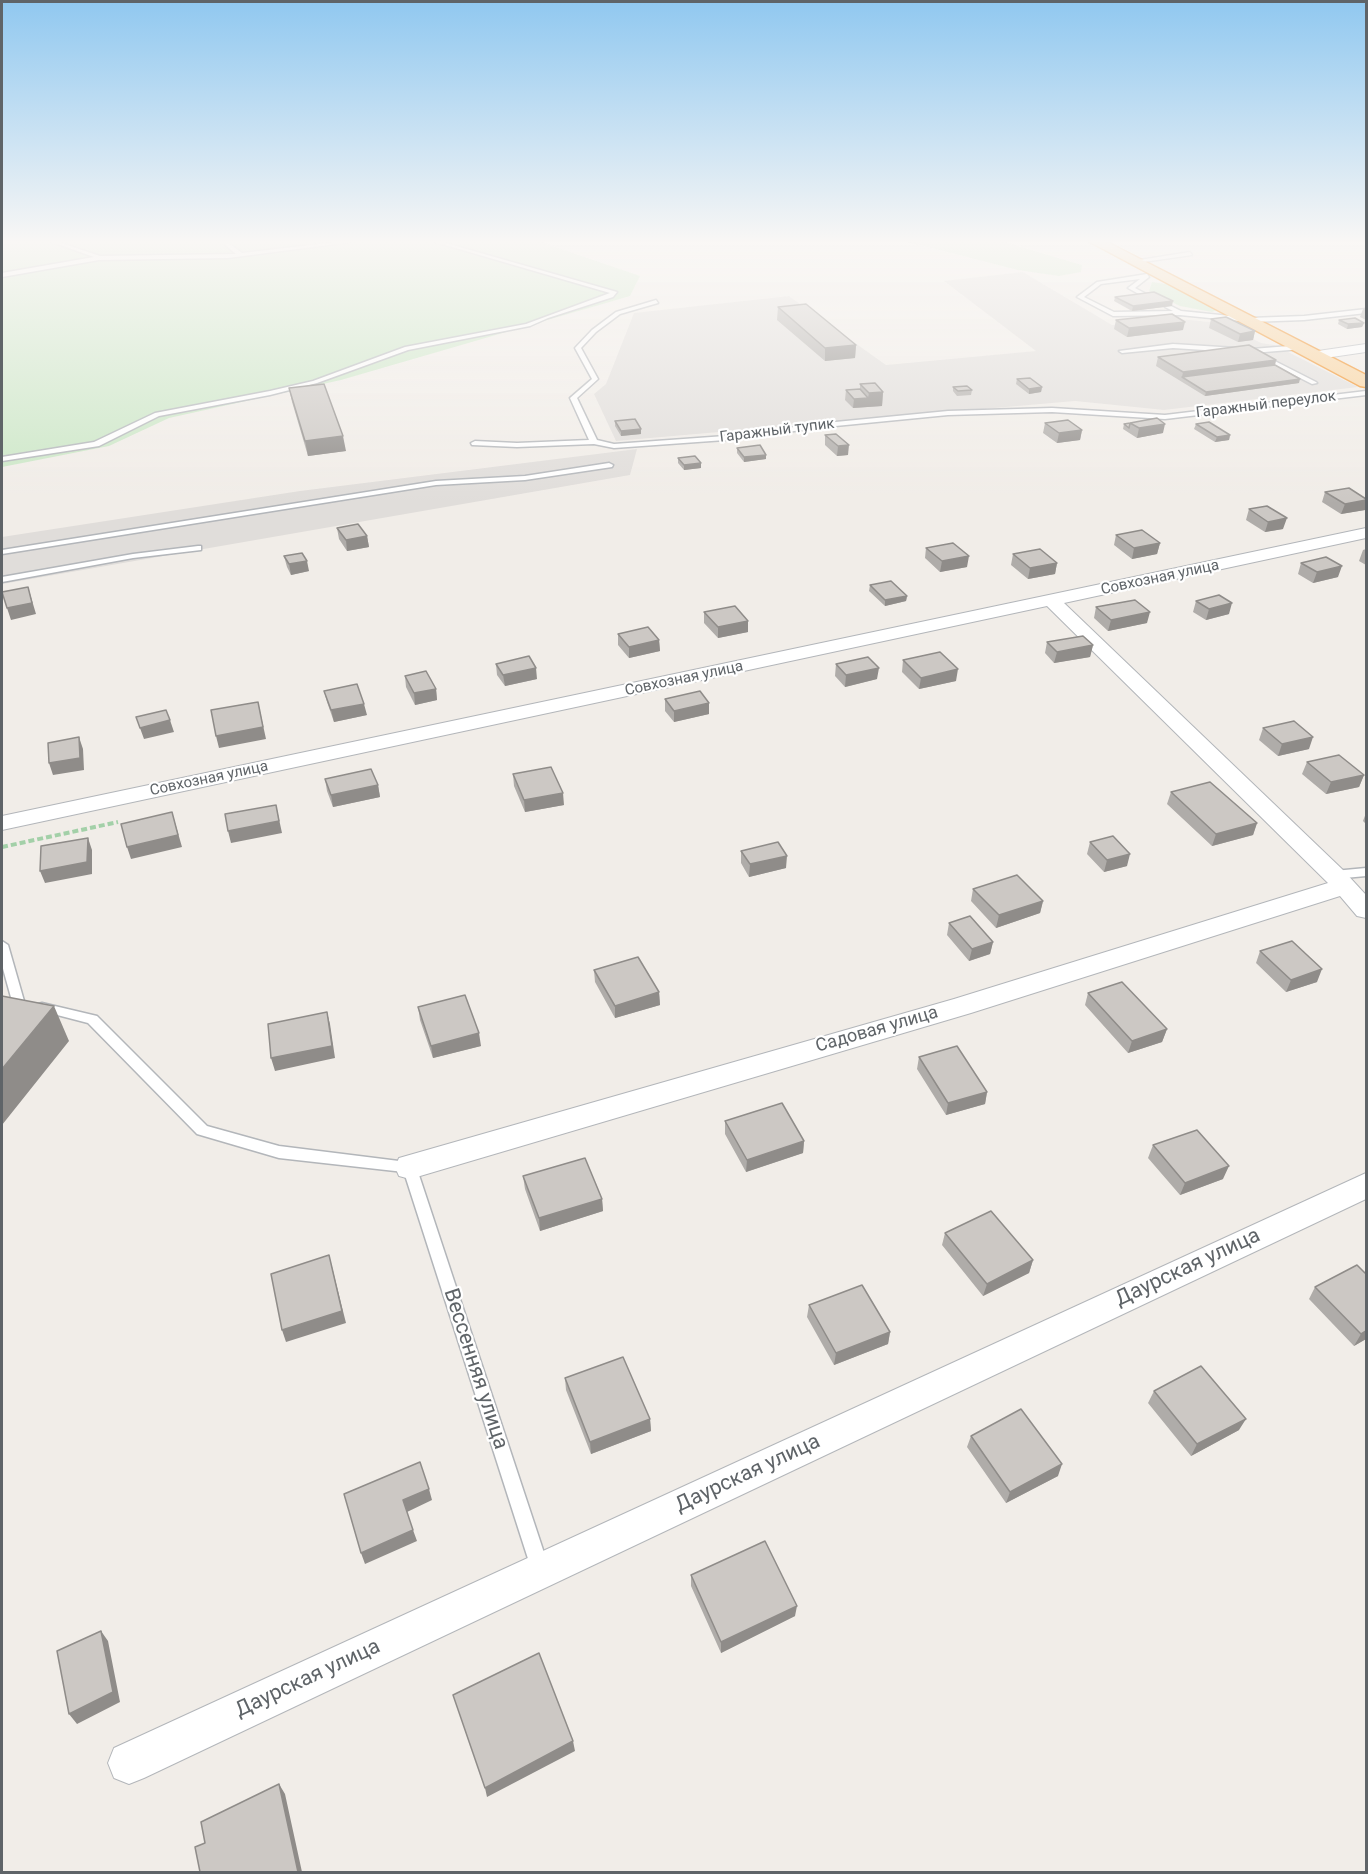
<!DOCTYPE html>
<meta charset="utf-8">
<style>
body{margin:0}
#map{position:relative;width:1368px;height:1874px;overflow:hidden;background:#f1ede8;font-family:Roboto,sans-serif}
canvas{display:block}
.frame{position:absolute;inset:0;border:3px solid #5f6468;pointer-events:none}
</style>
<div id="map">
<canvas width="1368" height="1874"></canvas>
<div class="frame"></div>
</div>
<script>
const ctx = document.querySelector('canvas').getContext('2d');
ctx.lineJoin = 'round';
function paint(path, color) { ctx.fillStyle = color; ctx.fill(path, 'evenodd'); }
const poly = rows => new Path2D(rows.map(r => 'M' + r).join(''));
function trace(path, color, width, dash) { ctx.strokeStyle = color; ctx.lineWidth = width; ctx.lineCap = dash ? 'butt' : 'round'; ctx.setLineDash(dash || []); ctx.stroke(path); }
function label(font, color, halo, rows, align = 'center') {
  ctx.font = font + ' Roboto,sans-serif'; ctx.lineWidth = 4.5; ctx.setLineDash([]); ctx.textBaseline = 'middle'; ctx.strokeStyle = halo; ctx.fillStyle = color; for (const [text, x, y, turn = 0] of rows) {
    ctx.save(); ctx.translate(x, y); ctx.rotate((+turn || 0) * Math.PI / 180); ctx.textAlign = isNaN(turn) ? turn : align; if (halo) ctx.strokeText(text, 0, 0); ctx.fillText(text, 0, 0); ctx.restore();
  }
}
const industrial = poly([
 [1023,272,1112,325,1178,319,1222,323,1261,343,1274,345,1358,387,1164,410,1075,401,616,441,594,394,606,384,634,313,789,296,886,365,1036,351,944,281],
 [637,449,630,475,2,584,2,537,300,491]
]);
const green = poly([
 [2,242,541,242,640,276,630,296,341,380,169,418,109,446,2,467],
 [908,242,1004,242,1082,265,1081,272,1059,276,1018,270],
 [1152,282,1180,286,1217,306,1217,310,1212,312,1180,306,1149,291]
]);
const path = poly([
 [2,847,118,822]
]);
const lane = poly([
 [52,242,58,242,100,256,236,254,222,242,227,242,242,253,337,242,351,242,228,258,99,260,2,277,2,273,94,257,52,242],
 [435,242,442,242,617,292,613,297,548,318,530,326,408,350,317,383,270,395,159,416,99,446,2,461,2,457,94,442,155,413,270,391,313,381,405,347,526,324,610,293,435,242],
 [1190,252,1192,255,1136,263,1133,261,1190,252],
 [1147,274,1149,277,1135,288,1150,296,1150,298,1146,298,1128,288,1140,279,1101,284,1084,297,1114,312,1173,311,1165,307,1167,304,1181,311,1250,318,1304,316,1366,309,1366,313,1304,320,1250,322,1180,315,1113,316,1077,297,1097,282,1147,274],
 [656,300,658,303,620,314,596,332,581,348,598,379,577,398,597,440,614,444,739,435,815,424,948,411,1052,408,1165,415,1366,391,1366,395,1165,419,1052,412,948,415,815,428,739,439,614,448,594,444,517,447,472,445,471,443,475,441,517,443,589,440,570,398,592,379,575,348,592,330,616,312,656,300],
 [1173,344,1252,349,1302,345,1305,347,1302,349,1252,353,1173,348,1122,353,1119,351,1173,344],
 [1261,354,1316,382,1317,383,1312,384,1259,357,1258,356,1261,354],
 [609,463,613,465,612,467,525,480,436,485,2,554,2,550,436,481,525,476,609,463],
 [198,546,201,546,201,550,133,558,2,582,2,577,133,554,198,546],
 [1366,868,1366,876,1334,879,1328,875,1334,871,1366,868],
 [2,941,8,945,24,1001,22,1004,18,1005,14,1004,12,1001,2,965,2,941],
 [42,1003,97,1016,207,1126,279,1146,415,1163,549,1568,546,1574,540,1577,534,1574,531,1568,404,1172,279,1158,197,1134,88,1023,38,1010,36,1007,38,1004,42,1003]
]);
const street = poly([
 [1366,344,1366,352,1318,359,1311,355,1318,351,1366,344],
 [1366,528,1366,538,1064,603,1343,870,1366,895,1366,918,1357,916,1340,896,971,1013,410,1179,399,1176,395,1167,399,1158,954,999,1328,883,1047,606,2,830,2,816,1366,528],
 [1366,1173,1366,1199,144,1778,129,1784,114,1778,108,1763,114,1748,1366,1173]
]);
const highway = poly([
 [1090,242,1107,242,1366,375,1366,387,1360,386,1090,242]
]);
const wall = poly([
 [1115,297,1172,306,1132,311,1114,301],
 [778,307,856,345,855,358,825,361,777,320],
 [1366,308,1366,320,1360,317,1363,309],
 [1211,319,1255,331,1253,340,1238,342,1209,328],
 [1116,320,1183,330,1127,337,1114,329],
 [1339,320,1364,323,1362,327,1347,329,1338,324],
 [1158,357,1276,360,1275,365,1299,383,1205,396,1156,366],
 [1017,379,1042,387,1041,392,1029,394,1016,384],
 [860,384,883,392,882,406,853,408,845,400,846,390,860,389],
 [953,387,972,390,971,395,957,396,953,391],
 [289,388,346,451,308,456,292,402],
 [1157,418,1163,433,1137,438,1123,429,1124,424],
 [615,421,641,434,621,436,615,426],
 [1045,423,1082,430,1080,440,1057,443,1043,433],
 [1196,424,1230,435,1229,440,1215,442,1194,429],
 [825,435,848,455,837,456,825,445],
 [737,448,766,459,744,462,737,453],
 [678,458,701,468,684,470,678,463],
 [1325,492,1366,500,1366,506,1365,510,1341,514,1322,502],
 [1249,509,1283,529,1265,532,1246,520],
 [337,528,367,536,369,547,347,551,339,539],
 [1116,535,1160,543,1157,554,1132,559,1114,545],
 [926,548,967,567,940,572,925,558],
 [1366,549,1366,565,1359,561,1363,550],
 [1013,554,1057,563,1055,574,1028,579,1011,565],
 [284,556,309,571,291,575,287,567],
 [1301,563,1338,577,1313,583,1298,574],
 [870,585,907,596,906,601,885,606,869,591],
 [1196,601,1229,614,1206,620,1193,612],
 [1096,607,1147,623,1108,631,1094,618],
 [704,612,748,621,748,632,718,638,704,623],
 [618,634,659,640,660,651,629,658,618,645],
 [1047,642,1093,645,1090,657,1054,663,1045,653],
 [903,660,956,681,919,689,902,672],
 [496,664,537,679,505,686,497,675],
 [836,664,877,679,845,687,835,676],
 [405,676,436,689,437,700,415,705,406,687],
 [324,691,367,715,334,722,327,702],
 [665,699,709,714,674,722,665,711],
 [1263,728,1309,749,1278,756,1259,740],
 [1307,762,1364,775,1359,787,1326,794,1302,774],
 [513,774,564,805,525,812,514,786],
 [325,779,378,785,380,797,333,807,327,791],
 [1171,792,1257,823,1253,835,1212,846,1167,804],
 [1366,813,1366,824,1363,821],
 [1090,842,1127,866,1104,872,1087,854],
 [741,851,786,868,749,877,741,863],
 [973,889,1043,901,1040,913,996,928,971,901],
 [949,923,993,942,990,954,969,961,947,935],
 [1260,951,1317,982,1286,992,1256,963],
 [594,970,659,992,660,1005,615,1018,595,982],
 [1088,993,1167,1029,1162,1042,1128,1053,1085,1005],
 [418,1007,481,1046,433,1058,420,1020],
 [919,1057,987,1092,985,1104,946,1115,917,1069],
 [725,1121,804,1141,803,1153,746,1172,725,1134],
 [1153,1145,1223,1179,1180,1195,1148,1158],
 [523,1176,602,1199,603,1211,540,1231,525,1189],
 [945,1233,1033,1260,1029,1273,983,1296,942,1245],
 [1315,1287,1366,1339,1354,1346,1309,1299],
 [809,1305,890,1332,888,1344,834,1365,807,1317],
 [565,1378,650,1419,651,1431,591,1454,566,1390],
 [1154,1391,1239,1430,1191,1456,1148,1403],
 [971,1436,1058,1476,1006,1503,967,1447],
 [691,1575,795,1616,721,1653,691,1586]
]);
const shadedWall = poly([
 [1173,301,1172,306,1132,311,1133,306],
 [1185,322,1183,330,1127,337,1129,328],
 [1364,323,1362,327,1347,329,1348,324],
 [1255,331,1253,340,1238,342,1240,334],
 [856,345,855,358,825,361,825,348],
 [1276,360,1274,369,1182,377,1183,372],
 [1300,379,1299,383,1205,396,1206,392],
 [1042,387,1041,392,1029,394,1029,389],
 [883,392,882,406,853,408,854,399,868,398,869,393],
 [1165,424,1163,433,1137,438,1139,428],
 [641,429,641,434,621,436,621,431],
 [1082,430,1080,440,1057,443,1059,433],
 [1230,435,1229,440,1215,442,1217,437],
 [343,436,346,451,308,456,305,441],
 [849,445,848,455,837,456,838,446],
 [766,455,766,459,744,462,744,457],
 [701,463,701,468,684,470,684,465],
 [1366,500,1366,506,1365,510,1341,514,1345,504],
 [1287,518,1283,529,1265,532,1268,522],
 [367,536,369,547,347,551,346,540],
 [1160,543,1157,554,1132,559,1134,548],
 [969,556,967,567,940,572,942,561],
 [307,561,309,571,291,575,289,564],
 [1057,563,1055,574,1028,579,1030,568],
 [1342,566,1338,577,1313,583,1317,572],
 [28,587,36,614,11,620,7,608],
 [907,596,906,601,885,606,885,600],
 [1232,603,1229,614,1206,620,1209,609],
 [1150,612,1147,623,1108,631,1111,620],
 [748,621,748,632,718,638,718,627],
 [659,640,660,651,629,658,629,647],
 [1093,645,1090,657,1054,663,1057,652],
 [536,668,537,679,505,686,503,675],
 [879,668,877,679,845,687,846,675],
 [958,669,956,681,919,689,921,678],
 [436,689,437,700,415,705,414,693],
 [258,702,266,739,219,748,216,736],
 [709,703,709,714,674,722,674,711],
 [364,704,367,715,334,722,331,710],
 [170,720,174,732,144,739,140,728],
 [79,737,83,749,84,770,53,775,49,763],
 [1313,737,1309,749,1278,756,1282,744],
 [1364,775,1359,787,1326,794,1331,782],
 [378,785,380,797,333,807,331,795],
 [563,793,564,805,525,812,524,800],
 [276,805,282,833,231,843,228,831],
 [172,812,182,847,131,859,127,847],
 [1257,823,1253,835,1212,846,1216,834],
 [88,838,92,850,92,874,45,883,40,871],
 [1130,854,1127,866,1104,872,1107,860],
 [787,856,786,868,749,877,750,864],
 [1043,901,1040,913,996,928,999,915],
 [993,942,990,954,969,961,972,949],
 [1322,969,1317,982,1286,992,1291,980],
 [659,992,660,1005,615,1018,615,1006],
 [54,1006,69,1041,2,1125,2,1069],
 [327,1012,330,1024,335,1058,275,1071,271,1058],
 [1167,1029,1162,1042,1128,1053,1132,1041],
 [479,1033,481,1046,433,1058,431,1046],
 [987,1092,985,1104,946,1115,948,1103],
 [804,1141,803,1153,746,1172,747,1160],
 [1229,1166,1223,1179,1180,1195,1185,1183],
 [602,1199,603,1211,540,1231,539,1218],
 [329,1255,346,1323,286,1342,282,1330],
 [1033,1260,1029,1273,983,1296,987,1284],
 [1366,1331,1366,1339,1354,1346,1361,1334],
 [890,1332,888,1344,834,1365,836,1353],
 [650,1419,651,1431,591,1454,590,1442],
 [1246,1419,1239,1430,1191,1456,1197,1444],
 [1062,1464,1058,1476,1006,1503,1010,1492],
 [429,1489,432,1500,407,1512,403,1500],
 [413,1530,417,1541,365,1564,361,1553],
 [797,1606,795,1616,721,1653,721,1642],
 [101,1631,108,1641,120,1702,77,1724,69,1714],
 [573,1741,575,1751,487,1797,485,1788],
 [279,1784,285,1794,302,1872,298,1872]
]);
const building = poly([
 [1154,292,1173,301,1133,306,1115,297,1154,292],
 [806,304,856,345,825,348,778,307,806,304],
 [1172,314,1185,322,1129,328,1116,320,1172,314],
 [1226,317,1255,331,1240,334,1211,319,1226,317],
 [1355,318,1364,323,1348,324,1339,320,1355,318],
 [1249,345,1276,360,1183,372,1158,357,1249,345],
 [1275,365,1300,379,1206,392,1182,377,1275,365],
 [1030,378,1042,387,1029,389,1017,379,1030,378],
 [875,383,883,392,869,393,860,384,875,383],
 [324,384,343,436,305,441,289,388,324,384],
 [967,386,972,390,958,391,953,387,967,386],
 [860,389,868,398,854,399,846,390,860,389],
 [1157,418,1165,424,1139,428,1130,423,1157,418],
 [635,419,641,429,621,431,615,421,635,419],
 [1068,420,1082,430,1059,433,1045,423,1068,420],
 [1209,422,1230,435,1217,437,1196,424,1209,422],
 [1130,423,1129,428,1124,424,1130,423],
 [836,434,849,445,838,446,825,435,836,434],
 [760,445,766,455,744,457,737,448,760,445],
 [695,456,701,463,684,465,678,458,695,456],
 [1349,488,1366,499,1366,500,1345,504,1325,492,1349,488],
 [1267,506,1287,518,1268,522,1249,509,1267,506],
 [358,524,367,536,346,540,337,528,358,524],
 [1142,530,1160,543,1134,548,1116,535,1142,530],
 [953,543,969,556,942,561,926,548,953,543],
 [1040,549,1057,563,1030,568,1013,554,1040,549],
 [302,553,307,561,289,564,284,556,302,553],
 [1326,557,1342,566,1317,572,1301,563,1326,557],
 [891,581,907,596,885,600,870,585,891,581],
 [28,587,32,603,7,608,2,592,28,587],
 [1219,595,1232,603,1209,609,1196,601,1219,595],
 [1135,600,1150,612,1111,620,1096,607,1135,600],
 [735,606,748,621,718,627,704,612,735,606],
 [648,627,659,640,629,647,618,634,648,627],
 [1083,636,1093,645,1057,652,1047,642,1083,636],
 [940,652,958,669,921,678,903,660,940,652],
 [529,656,536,668,503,675,496,664,529,656],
 [868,657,879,668,846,675,836,664,868,657],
 [426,671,436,689,414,693,405,676,426,671],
 [357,684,364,704,331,710,324,691,357,684],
 [700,691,709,703,674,711,665,699,700,691],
 [258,702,263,727,216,736,211,710,258,702],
 [166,710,170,720,140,728,136,717,166,710],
 [1294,721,1313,737,1282,744,1263,728,1294,721],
 [79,737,80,758,49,763,48,743,79,737],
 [1339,755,1364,775,1331,782,1307,762,1339,755],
 [551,767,563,793,524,800,513,774,551,767],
 [371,769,378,785,331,795,325,779,371,769],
 [1210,782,1257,823,1216,834,1171,792,1210,782],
 [276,805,279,821,228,831,225,814,276,805],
 [172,812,178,835,127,847,121,824,172,812],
 [1113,836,1130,854,1107,860,1090,842,1113,836],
 [88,838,87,862,40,871,41,846,88,838],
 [778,842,787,856,750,864,741,851,778,842],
 [1017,875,1043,901,999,915,973,889,1017,875],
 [970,916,993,942,972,949,949,923,970,916],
 [1292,941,1322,969,1291,980,1260,951,1292,941],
 [638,957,659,992,615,1006,594,970,638,957],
 [1122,982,1167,1029,1132,1041,1088,993,1122,982],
 [465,995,479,1033,431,1046,418,1007,465,995],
 [2,996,54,1006,2,1069,2,996],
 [327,1012,332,1046,271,1058,268,1024,327,1012],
 [957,1046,987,1092,948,1103,919,1057,957,1046],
 [782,1103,804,1141,747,1160,725,1121,782,1103],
 [1197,1130,1229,1166,1185,1183,1153,1145,1197,1130],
 [585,1158,602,1199,539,1218,523,1176,585,1158],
 [991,1211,1033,1260,987,1284,945,1233,991,1211],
 [329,1255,342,1311,282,1330,271,1274,329,1255],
 [1357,1265,1366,1274,1366,1331,1361,1334,1315,1287,1357,1265],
 [862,1285,890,1332,836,1353,809,1305,862,1285],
 [623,1357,650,1419,590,1442,565,1378,623,1357],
 [1201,1366,1246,1419,1197,1444,1154,1391,1201,1366],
 [1021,1409,1062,1464,1010,1492,971,1436,1021,1409],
 [420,1462,429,1489,403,1500,413,1530,361,1553,344,1494,420,1462],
 [765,1541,797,1606,721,1642,691,1575,765,1541],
 [101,1631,113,1692,69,1714,57,1651,101,1631],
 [539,1653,573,1741,485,1788,453,1695,539,1653],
 [279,1784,298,1872,200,1872,195,1847,205,1843,201,1822,279,1784]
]);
const farStreetnames = [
 ["Гаражный переулок",1266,405,-7],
 ["Гаражный тупик",777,431,-7],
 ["Совхозная улица",1160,578,-12],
 ["Совхозная улица",684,679,-12],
 ["Совхозная улица",209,779,-12]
];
const streetNames = [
 ["Садовая улица",877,1030,-16]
];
const nearStreetnames = [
 ["Даурская улица",1188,1268,-25],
 ["Вессенняя улица",475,1369,72],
 ["Даурская улица",748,1474,-25],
 ["Даурская улица",308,1679,-25]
];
paint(industrial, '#e0ddda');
paint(green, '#cbe7c6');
trace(lane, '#b3b6ba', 3);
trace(street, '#b3b6ba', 2);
trace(highway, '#f28206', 3);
trace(path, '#a3d0a8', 4, [6, 3]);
paint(lane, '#fff');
paint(street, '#fff');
paint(highway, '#fad095');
paint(wall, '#afaca9');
paint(shadedWall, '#8f8c89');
paint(building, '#ccc8c4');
trace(building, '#8f8c89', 1.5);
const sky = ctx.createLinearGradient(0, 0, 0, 504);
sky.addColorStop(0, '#90c8f0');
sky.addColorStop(0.48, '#f9f7f5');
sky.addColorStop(1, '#f9f7f500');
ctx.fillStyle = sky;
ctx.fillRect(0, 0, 1368, 504);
label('15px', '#5f6468', '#fff', farStreetnames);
label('18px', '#5f6468', '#fff', streetNames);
label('21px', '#5f6468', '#fff', nearStreetnames);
</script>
